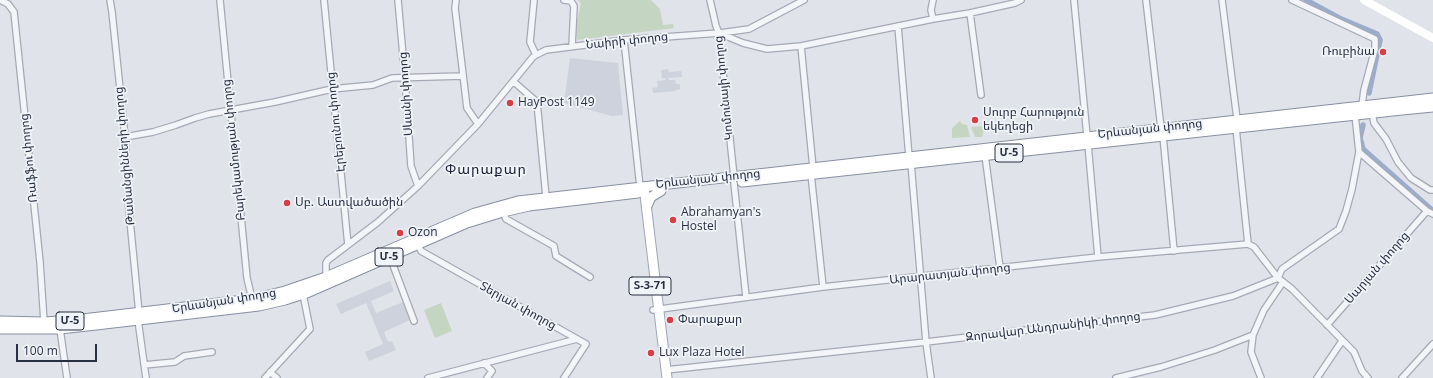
<!DOCTYPE html>
<meta charset="utf-8">
<style>
body{margin:0}
#map{position:relative;width:1433px;height:378px;overflow:hidden;background:#e1e3ea;font-family:"Open Sans",sans-serif}
canvas{display:block}
.scale{position:absolute;left:16px;top:344px;width:81px;height:18px;box-sizing:border-box;border:2px solid #282f43;border-top:0;padding-left:5px;font-size:12px;line-height:14px;white-space:nowrap;color:#282f43;-webkit-text-stroke:3px #f0f3f7;paint-order:stroke}
</style>
<div id="map">
<canvas width="1433" height="378"></canvas>
<div class="scale">100 m</div>
</div>
<script>
const ctx = document.querySelector('canvas').getContext('2d');
ctx.lineJoin = 'round';
function paint(path, color) { ctx.fillStyle = color; ctx.fill(path, 'evenodd'); }
const poly = rows => new Path2D(rows.map(r => 'M' + r).join(''));
function trace(path, color, width, dash) { ctx.strokeStyle = color; ctx.lineWidth = width; ctx.lineCap = dash ? 'butt' : 'round'; ctx.setLineDash(dash || []); ctx.stroke(path); }
function label(font, color, halo, rows, align = 'center') {
  ctx.font = font + ' "Open Sans","Noto Sans Armenian",sans-serif'; ctx.lineWidth = 3.5; ctx.setLineDash([]); ctx.textBaseline = 'middle'; ctx.strokeStyle = halo; ctx.fillStyle = color; for (const [text, x, y, turn = 0] of rows) {
    ctx.save(); ctx.translate(x, y); ctx.rotate((+turn || 0) * Math.PI / 180); ctx.textAlign = isNaN(turn) ? turn : align; if (halo) ctx.strokeText(text, 0, 0); ctx.fillText(text, 0, 0); ctx.restore();
  }
}
const built = poly([
 [570,58,618,63,623,115,612,116,564,103],
 [668,69,669,72,681,71,682,77,668,78,669,80,675,80,676,84,680,84,680,89,676,90,676,91,653,93,652,88,658,87,657,81,666,80,666,78,662,79,661,70],
 [390,281,394,291,371,301,376,313,403,302,410,320,384,332,388,342,392,341,396,350,369,361,365,352,383,344,366,303,341,314,336,304]
]);
const green = poly([
 [578,0,651,0,660,9,663,25,673,24,674,28,577,40,576,24,581,4],
 [960,121,962,124,967,125,970,137,952,138,952,128],
 [985,126,982,137,975,137,971,127],
 [441,303,452,331,435,338,424,310]
]);
const canal = poly([
 [1306,0,1339,18,1377,34,1380,40,1369,93],
 [1363,125,1360,138,1363,149,1433,211]
]);
const minor = poly([
 [0,0,8,4,14,12,40,262,44,322],
 [110,0,112,12,125,137,129,210,139,313],
 [220,0,247,278,252,299],
 [324,0,348,245],
 [398,0,405,78,411,166,418,186],
 [456,0,455,8,467,108,478,124],
 [534,0,530,42,536,55],
 [564,0,571,1,574,6,572,46],
 [710,0,716,26,719,33,734,177],
 [1074,0,1087,136],
 [1146,0,1161,128],
 [1222,0,1237,119],
 [1292,0,1375,39,1375,49,1364,90,1362,105],
 [970,13,981,95],
 [933,19,931,10,933,0],
 [898,26,909,157],
 [720,33,749,29,804,0],
 [624,40,640,187],
 [801,46,813,168],
 [514,82,537,102,546,197],
 [1372,113,1374,123,1386,139,1398,162,1411,178,1430,190,1433,190],
 [1355,115,1359,152,1427,211,1433,214],
 [1236,128,1248,244],
 [1163,136,1174,251],
 [125,137,153,132,176,125,195,118,209,114,275,102,332,89,373,85,392,78,463,76],
 [1088,144,1098,257],
 [985,155,1000,268],
 [911,163,926,342,931,378],
 [811,174,823,287],
 [734,183,746,297],
 [503,212,506,219,554,246,556,256,590,277],
 [418,245,421,251,586,344,564,378],
 [390,257,414,321],
 [326,277,326,263,328,260,378,222,418,186,478,124,533,57,536,55,546,50,624,40,719,33,743,43,767,49,801,46,933,19,970,13,1015,3,1021,0],
 [653,310,823,287,1098,257,1248,244,1254,247,1278,278,1292,289,1354,352,1362,371,1368,378],
 [138,320,146,378],
 [1327,325,1427,211],
 [60,329,67,378],
 [484,363,492,371,487,378],
 [144,365,175,362,184,356,212,352],
 [666,370,926,342,1155,315,1233,296,1278,278,1282,269,1339,229,1346,211,1352,189,1359,152],
 [270,372,277,378],
 [265,378,310,329,303,294],
 [428,378,577,339],
 [1116,378,1161,367,1215,350,1253,335],
 [1261,378,1251,352,1253,335,1264,310,1283,282],
 [1317,378,1342,341],
 [1402,378,1433,344]
]);
const secondary = poly([
 [1364,0,1433,38]
]);
const primary = poly([
 [644,187,667,378]
]);
const trunk = poly([
 [742,182,1402,110,1433,107],
 [647,206,651,197,661,191],
 [0,321,44,322,74,320,252,299,285,291,326,277,475,213,518,201,1433,98],
 [0,329,60,329,96,325,259,306,285,300,307,293,467,223,503,212,529,206,638,193]
]);
const markers = [
 [1383,52,4,"#d53f46"],
 [510,103,4,"#d53f46"],
 [975,120,4,"#d53f46"],
 [287,203,4,"#d53f46"],
 [673,220,4,"#d53f46"],
 [400,233,4,"#d53f46"],
 [670,320,4,"#d53f46"],
 [651,353,4,"#d53f46"]
];
const shields = [
 [1009,153,28],
 [389,257,28],
 [650,286,42],
 [70,321,28]
];
const shieldNames = [
 ["Մ-5",1009,153],
 ["Մ-5",389,257],
 ["Տ-3-71",650,286],
 ["Մ-5",70,321]
];
const streetNames = [
 ["Նաիրի փողոց",627,41,-6],
 ["Կոմունայի փողոց",724,88,-96],
 ["Սևանի փողոց",406,94,-94],
 ["Էրեբունու փողոց",336,122,-96],
 ["Երևանյան փողոց",1150,129,-6],
 ["Բարեկամության փողոց",234,150,-96],
 ["Թամանցինների փողոց",125,156,-95],
 ["Ռաֆֆու փողոց",29,158,-96],
 ["Երևանյան փողոց",708,179,-6],
 ["Սարյան փողոց",1377,268,-49],
 ["Արարատյան փողոց",950,274,-6],
 ["Երևանյան փողոց",224,301,-9],
 ["Տերյան փողոց",518,306,29],
 ["Զորավար Անդրանիկի փողոց",1053,327,-7]
];
const poiNames = [
 ["Ռուբինա",1375,52,"right"],
 ["HayPost 1149",518,103],
 ["Սուրբ Հարություն",983,113],
 ["եկեղեցի",983,127],
 ["Սբ. Աստվածածին",295,203],
 ["Abrahamyan's",681,213],
 ["Hostel",681,227],
 ["Ozon",408,233],
 ["Փարաքար",678,320],
 ["Lux Plaza Hotel",659,353]
];
const quarterNames = [
 ["Փարաքար",486,170]
];
paint(built, '#ced2dc');
paint(green, '#c4d5c1');
trace(canal, '#9aadcc', 5.5);
trace(minor, '#a6a9b5', 8);
trace(primary, '#9fa6b7', 11);
trace(trunk, '#878fa2', 11);
trace(minor, '#f4f5f8', 5.5);
trace(secondary, '#fff', 8);
trace(primary, '#fff', 9);
trace(trunk, '#fff', 9);
for (const [x, y, r, color] of markers) { const dot = new Path2D(); dot.arc(x, y, r, 0, 2 * Math.PI); ctx.fillStyle = color; ctx.fill(dot); trace(dot, '#f0f3f7', 1.5); }
for (const [x, y, w] of shields) { const box = new Path2D(); box.roundRect(x - w / 2, y - 9, w, 18, 3); ctx.fillStyle = '#f0f3f7'; ctx.fill(box); trace(box, '#282f43', 1); }
label('bold 11px', '#282f43', null, shieldNames);
label('12px', '#282f43', '#f0f3f7', streetNames);
label('12px', '#282f43', '#f0f3f7', poiNames, 'left');
ctx.letterSpacing = '1px';
label('14px', '#1a2034', '#f0f3f7', quarterNames);
ctx.letterSpacing = '0px';
</script>
